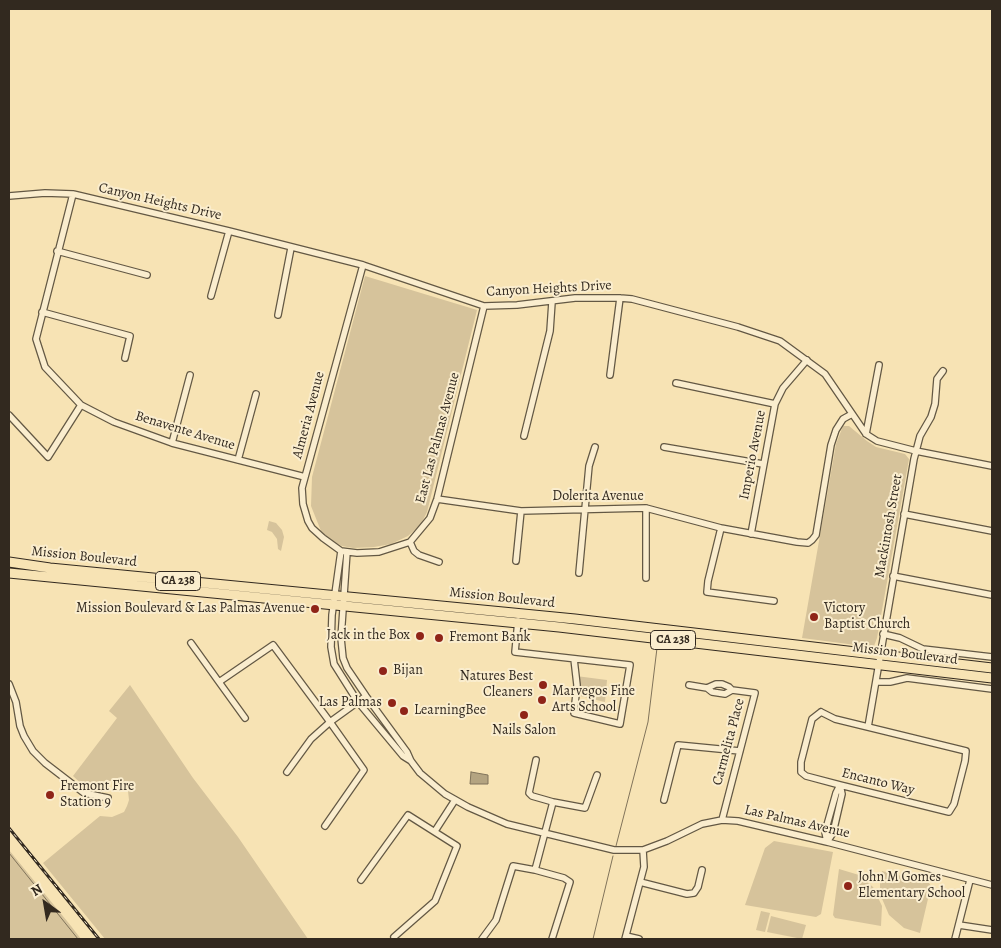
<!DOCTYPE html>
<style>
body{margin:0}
#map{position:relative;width:1001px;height:948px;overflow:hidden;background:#f7e3b4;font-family:Alegreya,serif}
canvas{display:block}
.frame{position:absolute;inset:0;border:10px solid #32291f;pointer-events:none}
.north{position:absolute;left:20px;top:878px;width:50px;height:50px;-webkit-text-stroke:4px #faedce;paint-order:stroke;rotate:328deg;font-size:14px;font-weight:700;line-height:20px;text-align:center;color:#32291f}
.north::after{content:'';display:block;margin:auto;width:18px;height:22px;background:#32291f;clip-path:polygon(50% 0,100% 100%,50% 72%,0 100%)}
</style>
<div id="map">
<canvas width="1001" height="948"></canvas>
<div class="frame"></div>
<div class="north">N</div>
</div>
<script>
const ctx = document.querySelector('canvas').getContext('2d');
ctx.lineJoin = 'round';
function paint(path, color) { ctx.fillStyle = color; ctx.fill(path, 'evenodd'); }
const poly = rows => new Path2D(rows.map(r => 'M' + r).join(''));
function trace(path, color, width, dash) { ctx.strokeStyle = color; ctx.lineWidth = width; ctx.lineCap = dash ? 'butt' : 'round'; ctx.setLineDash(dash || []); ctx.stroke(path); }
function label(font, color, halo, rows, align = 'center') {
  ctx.font = font + ' Alegreya,serif'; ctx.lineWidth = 4; ctx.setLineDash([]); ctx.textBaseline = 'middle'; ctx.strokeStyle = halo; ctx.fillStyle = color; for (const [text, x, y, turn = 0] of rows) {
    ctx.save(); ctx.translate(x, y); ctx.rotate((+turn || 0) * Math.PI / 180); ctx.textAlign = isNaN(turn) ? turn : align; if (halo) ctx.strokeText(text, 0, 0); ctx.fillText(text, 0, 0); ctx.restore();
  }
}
const green = poly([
 [365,276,477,310,427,512,421,524,408,536,391,544,374,547,353,548,342,546,331,540,321,531,311,506,312,477],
 [843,426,849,426,867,441,876,447,905,454,909,459,877,638,874,646,871,647,802,638,836,444],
 [269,521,276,523,282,530,284,537,281,551,278,549,277,539,272,532,267,530],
 [576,676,607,680,605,702,576,695],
 [130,685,193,778,238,837,308,939,105,939,43,863,100,816,112,817,124,812,127,806,129,800,128,791,123,784,115,781,110,781,95,791,88,790,73,776,117,718,109,711],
 [774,841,833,852,821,914,816,917,745,905,765,848],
 [9,850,71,926,81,939,9,939],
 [839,869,859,875,873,887,882,906,881,926,835,918,833,915],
 [882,871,929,883,931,886,920,933,904,928,889,915,880,894,880,882],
 [761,911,770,913,765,932,756,930],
 [771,916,806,925,802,939,767,932]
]);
const water = poly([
 [471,772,488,775,488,784,470,784,471,772]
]);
const stream = poly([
 [616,846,648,722,657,648],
 [9,853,78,939],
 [593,939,613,856]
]);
const minor = poly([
 [73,194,36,339,45,367,81,405,114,422,172,443,305,477],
 [9,196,45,193,73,194,229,231,363,265,484,306,517,305,575,298,620,298,632,299,738,327,780,341,825,374,866,434,877,441,916,451,992,466],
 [57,251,147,275],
 [363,265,302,488,303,504,308,521,312,528,323,538,341,551,357,553,379,552,410,542,430,518,437,499,484,306],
 [211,296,229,231],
 [42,312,130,336,125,358],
 [278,315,291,248],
 [610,375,620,298],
 [676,383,775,404],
 [9,415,48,457,81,405],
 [866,434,879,365],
 [524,436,550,331,552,302],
 [172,443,190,375],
 [664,447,763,464],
 [238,460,256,394],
 [437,499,521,511,646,508,721,528,797,542,808,543,812,540,816,535,831,445,836,430,843,419,852,414],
 [646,508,646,578],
 [904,514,992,531],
 [721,528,708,581,707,592,774,601],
 [751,534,775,404,783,388,807,360],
 [410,542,414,551,419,555,439,562],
 [341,551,332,615,331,647,334,664,358,702,403,756,411,761],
 [347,552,341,638,343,658,347,668,366,696,407,752,411,761,420,773,445,794,468,807,507,824,614,850,643,850,667,841,702,824,722,820,738,821,827,842,992,885],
 [516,561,521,511],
 [579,573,589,466,595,447],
 [893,576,992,595],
 [518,621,515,652,630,665,620,724,574,713,577,685,574,659],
 [883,634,900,638,923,649,992,657],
 [191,643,219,682,273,645,330,722,364,770,325,826],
 [219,682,245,718],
 [876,682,890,682,907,678,992,689],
 [9,684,16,702,20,726,24,736,33,751,45,763,84,793,108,798],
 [689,685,707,688,712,692,725,694,732,690,755,693,722,820],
 [707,688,716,684,722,684,729,687,732,690],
 [821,712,835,719,966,751,965,761,954,804,949,812,840,785,806,776,801,772,801,762,812,719,821,712],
 [868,727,914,459,920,436,931,417,935,404,937,379,943,371],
 [536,760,529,793,532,796,553,802,585,808,597,775],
 [287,772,311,739,330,722,366,696],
 [664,800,678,745,740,751],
 [435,831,455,800],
 [827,842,833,833,842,794,840,785],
 [827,842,825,832,836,793,840,785],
 [535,870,564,878,570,882,552,939],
 [361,880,408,815,457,846,435,901,394,937],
 [640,882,687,894,694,893,698,887,702,870],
 [959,925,992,930],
 [626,936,639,939],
 [482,939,496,920,513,866,535,870,553,802],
 [625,939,644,867,643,850],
 [955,939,970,880]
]);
const primary = poly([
 [9,562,50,568,575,619,992,668],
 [9,573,559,627,992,678]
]);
const rail = poly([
 [9,828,99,939]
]);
const markers = [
 [315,609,5,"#8f2418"],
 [814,617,5,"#8f2418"],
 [420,636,5,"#8f2418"],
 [439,638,5,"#8f2418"],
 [383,671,5,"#8f2418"],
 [543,685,5,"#8f2418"],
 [542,700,5,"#8f2418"],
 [392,703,5,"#8f2418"],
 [404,711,5,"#8f2418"],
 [524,715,5,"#8f2418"],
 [50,795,5,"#8f2418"],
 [848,886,5,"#8f2418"]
];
const shields = [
 [178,581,45],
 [673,640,45]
];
const shieldNames = [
 ["CA 238",178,581],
 ["CA 238",673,640]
];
const streetNames = [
 ["Canyon Heights Drive",160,202,13],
 ["Canyon Heights Drive",549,289,-3],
 ["Almeria Avenue",309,415,-75],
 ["Benavente Avenue",185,431,17],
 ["East Las Palmas Avenue",438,438,-75],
 ["Imperio Avenue",753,455,-79],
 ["Dolerita Avenue",598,497],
 ["Mackintosh Street",889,526,-80],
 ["Mission Boulevard",84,557,6],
 ["Mission Boulevard",502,598,6],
 ["Mission Boulevard",905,654,7],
 ["Carmelita Place",729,742,-75],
 ["Encanto Way",878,782,14],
 ["Las Palmas Avenue",797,822,13]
];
const poiNames = [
 ["Mission Boulevard & Las Palmas Avenue",305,609,"right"],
 ["Victory",824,609],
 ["Baptist Church",824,625],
 ["Jack in the Box",410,636,"right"],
 ["Fremont Bank",449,638],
 ["Bijan",393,671],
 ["Natures Best",533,677,"right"],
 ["Cleaners",533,693,"right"],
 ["Marvegos Fine",552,692],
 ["Arts School",552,708],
 ["Las Palmas",382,703,"right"],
 ["LearningBee",414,711],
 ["Nails Salon",524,731,"center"],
 ["Fremont Fire",60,787],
 ["Station 9",60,803],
 ["John M Gomes",858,878],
 ["Elementary School",858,894]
];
paint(green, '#d6c39b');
paint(water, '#b4a481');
trace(water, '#80735a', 1);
trace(stream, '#80735a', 1);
trace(minor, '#635844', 8);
trace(primary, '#32291f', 11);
trace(minor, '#faedce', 5.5);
trace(primary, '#f7e3b4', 9);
trace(rail, '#32291f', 3);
trace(rail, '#faedce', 1, [4]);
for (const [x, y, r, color] of markers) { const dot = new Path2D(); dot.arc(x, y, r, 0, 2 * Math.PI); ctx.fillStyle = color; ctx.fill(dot); trace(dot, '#faedce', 2); }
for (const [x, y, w] of shields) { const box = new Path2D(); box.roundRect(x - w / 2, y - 9.5, w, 19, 4); ctx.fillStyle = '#faedce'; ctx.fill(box); trace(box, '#32291f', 1); }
label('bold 12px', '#32291f', null, shieldNames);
label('14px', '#32291f', '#faedce', streetNames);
label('14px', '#32291f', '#faedce', poiNames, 'left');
</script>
